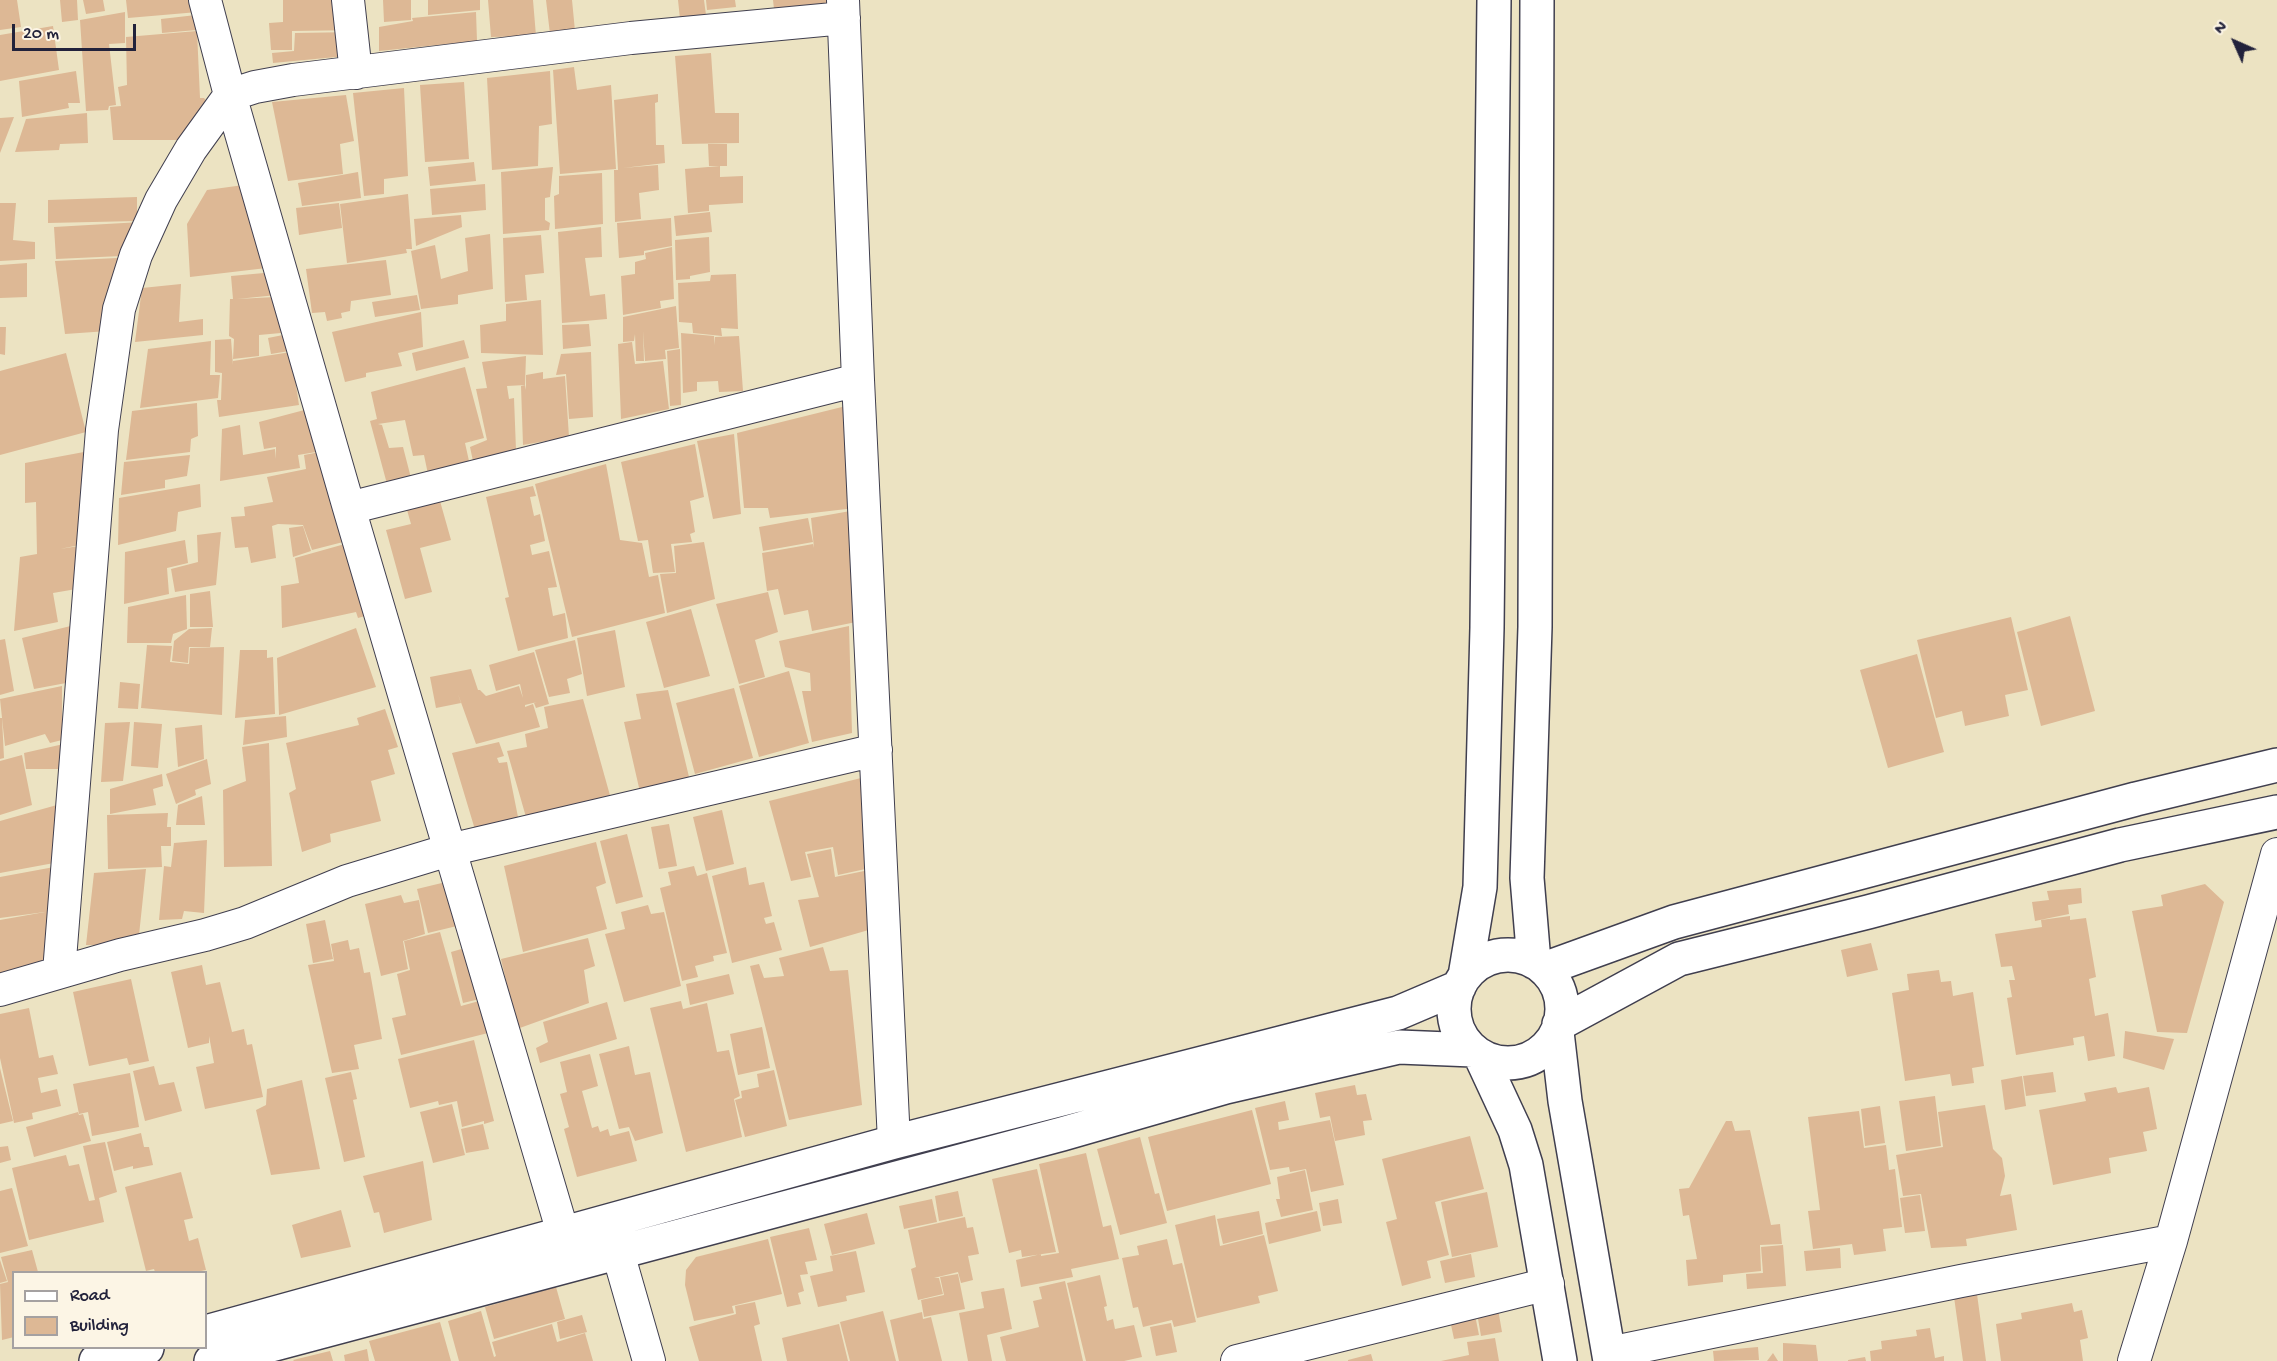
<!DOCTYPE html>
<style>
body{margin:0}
#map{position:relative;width:2277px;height:1361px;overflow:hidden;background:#ece3c2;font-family:"Gochi Hand",sans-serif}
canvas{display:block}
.legend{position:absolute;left:12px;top:1271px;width:195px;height:78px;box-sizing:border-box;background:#fcf5e5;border:2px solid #a5a1a1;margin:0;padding:8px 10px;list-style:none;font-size:18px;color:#22223b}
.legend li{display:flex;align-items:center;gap:12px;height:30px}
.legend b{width:30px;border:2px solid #a5a1a1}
.north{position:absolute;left:2205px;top:12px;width:60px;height:60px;-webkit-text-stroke:4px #fcf5e5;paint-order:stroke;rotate:315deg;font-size:16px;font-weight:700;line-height:24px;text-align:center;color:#22223b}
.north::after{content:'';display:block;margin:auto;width:21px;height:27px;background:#22223b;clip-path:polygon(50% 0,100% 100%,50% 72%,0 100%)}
.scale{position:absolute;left:12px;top:24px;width:124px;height:27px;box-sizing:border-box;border:3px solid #22223b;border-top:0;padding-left:8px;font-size:18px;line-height:21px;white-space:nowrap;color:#22223b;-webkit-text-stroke:4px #fcf5e5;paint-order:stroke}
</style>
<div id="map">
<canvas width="2277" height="1361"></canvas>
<ul class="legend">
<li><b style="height:8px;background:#fff"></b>Road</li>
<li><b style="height:16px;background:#ddb895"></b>Building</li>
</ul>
<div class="north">N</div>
<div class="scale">20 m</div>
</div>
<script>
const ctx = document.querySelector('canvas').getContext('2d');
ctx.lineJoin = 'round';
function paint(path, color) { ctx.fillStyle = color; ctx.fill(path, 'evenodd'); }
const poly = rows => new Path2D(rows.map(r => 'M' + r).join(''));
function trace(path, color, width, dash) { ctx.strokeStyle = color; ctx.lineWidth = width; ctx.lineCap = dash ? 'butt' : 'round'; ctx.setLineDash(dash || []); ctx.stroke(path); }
const building = poly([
 [0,0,17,0,21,27,0,30],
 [60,0,77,0,78,20,62,22],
 [83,0,103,0,105,11,86,14],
 [126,0,197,0,198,12,128,18],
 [283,0,360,0,360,30,292,31,292,50,271,50,269,23,283,22],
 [383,0,411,0,411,20,384,22],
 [428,0,480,0,480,10,428,15],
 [488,0,533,0,536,36,491,37],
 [546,0,572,0,575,31,550,34],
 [678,0,704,0,706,15,680,19],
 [706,0,735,0,736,7,707,10],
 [773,0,834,0,834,2,774,9],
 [125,12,125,43,109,44,116,105,109,106,108,110,86,111,80,20],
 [476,12,477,41,379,51,379,27,413,21,412,18],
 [196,15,197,30,162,33,161,19],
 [53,26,59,70,0,81,0,35],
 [197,31,200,98,204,98,208,103,184,140,113,140,110,107,121,106,118,87,127,85,126,37],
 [356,32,357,55,273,63,272,53,294,51,295,33],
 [711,53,715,113,739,113,739,143,682,144,675,56],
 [574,67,577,90,611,85,616,169,560,174,553,70],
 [76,71,80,103,68,103,69,108,22,117,19,81],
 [550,71,552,124,539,126,538,166,492,170,487,78],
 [464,82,469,159,425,162,420,85],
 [404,88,408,176,384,179,384,194,364,196,353,93],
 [658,94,658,102,655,103,656,145,664,145,665,163,623,168,658,165,659,190,639,193,641,219,615,222,614,170,618,170,614,100],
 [346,95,354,141,340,144,343,174,288,181,272,102],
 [87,113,88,143,60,144,59,150,15,152,26,119],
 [14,117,0,153,0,118],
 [708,144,727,144,727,166,709,166],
 [474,162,476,181,430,186,428,167],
 [720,166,720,177,743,176,743,203,709,205,709,211,688,213,685,169],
 [553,167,550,197,545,198,545,220,550,223,549,230,503,234,501,172],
 [358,172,361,198,302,206,298,183],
 [602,173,603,224,555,229,554,196,559,194,559,176],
 [251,184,275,267,190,277,187,224,207,190],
 [485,184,486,210,432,215,430,189],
 [408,194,412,249,406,249,407,253,347,263,340,204],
 [137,197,137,221,48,223,48,200],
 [0,203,16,203,13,240,35,242,35,259,0,261],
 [339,203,342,228,299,235,296,208],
 [710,212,712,232,676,236,674,216],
 [461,215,462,227,416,246,414,219],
 [671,218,672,246,644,251,644,255,619,258,617,223],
 [141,222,143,255,56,259,54,227],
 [601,227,602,257,585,258,590,296,605,294,607,319,562,323,558,232],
 [490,234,493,289,458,295,458,304,421,309,411,251,435,245,441,279,468,271,465,238],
 [541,235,544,273,525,275,527,300,505,302,503,238],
 [709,237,710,272,690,276,690,279,676,280,675,240],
 [672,247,674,299,660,301,661,308,623,315,621,276,635,274,635,262,646,259,645,253],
 [117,258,117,315,108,331,65,334,55,261],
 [386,260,391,295,351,301,350,311,341,313,342,318,327,321,325,312,312,313,306,269],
 [27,263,27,297,0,298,0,265],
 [275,272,277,295,237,299,275,297,282,324,281,333,259,335,259,356,233,359,234,339,229,336,230,299,233,299,231,276],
 [736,274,738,329,721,328,722,336,693,333,692,323,679,322,678,283,710,281,711,275],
 [181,284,179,322,203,319,203,335,135,342,142,288],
 [417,295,420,310,375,317,372,302],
 [541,300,543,355,481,353,480,325,506,321,506,304],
 [676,306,679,348,665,350,666,359,645,361,643,331,644,361,636,361,635,334,634,341,623,342,623,317],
 [421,312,423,347,398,353,402,366,366,373,366,377,345,382,332,332],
 [589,324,591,346,563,349,562,325],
 [0,327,6,327,5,355,0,354],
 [298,332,301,349,271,354,268,338],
 [681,333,714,336,715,345,715,337,739,336,743,391,719,392,718,381,697,382,697,391,683,393],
 [231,339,233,365,233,361,291,352,299,405,219,417,217,400,221,400,222,373,215,372,215,340],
 [464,340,469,358,416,371,412,353],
 [211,341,210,375,220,375,218,398,140,408,148,349],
 [632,342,635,364,663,361,669,409,621,419,618,344],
 [680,349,681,405,670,406,667,351],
 [591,352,593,417,569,419,566,374,556,375,561,354],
 [66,353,86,432,0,455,0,371],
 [526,356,525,385,507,386,509,399,514,398,516,450,473,461,470,447,487,440,476,389,487,388,482,362],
 [465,367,484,438,465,443,471,470,429,479,424,455,413,456,405,420,378,424,382,425,389,448,403,447,411,478,387,484,370,421,377,419,371,392],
 [543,372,543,379,565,376,569,437,523,445,521,386,525,385,526,390,526,375],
 [197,403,198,436,191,439,190,452,126,460,132,411],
 [850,405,855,508,770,518,768,508,744,508,737,433],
 [312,408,322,451,298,455,300,468,220,481,222,429,240,425,243,455,275,449,276,459,276,447,264,449,259,422],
 [734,434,741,514,713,519,697,441],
 [695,444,704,497,690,501,695,532,690,534,692,542,671,544,675,572,653,573,648,540,638,541,621,462],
 [116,446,109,539,60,549,91,544,88,587,53,593,58,622,14,631,20,557,37,554,36,502,25,503,25,463],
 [325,451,347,541,312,550,303,525,278,524,272,526,276,558,251,563,248,547,235,548,231,517,245,516,244,507,273,502,267,477,306,469,304,455],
 [190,455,187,476,165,480,165,488,121,495,124,462],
 [606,464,620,540,642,543,649,577,658,575,665,613,572,637,535,484],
 [200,484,201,507,178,512,176,531,118,545,119,498],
 [533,486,536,496,530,497,534,516,540,514,545,541,530,545,532,555,549,551,557,587,548,588,553,616,565,613,568,638,518,651,505,598,509,597,486,497],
 [440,501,451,540,420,548,432,592,405,599,386,530,411,524,407,510],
 [856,510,861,621,812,631,808,610,784,615,778,589,767,591,762,553,813,544,814,548,811,518],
 [808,518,813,542,763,551,759,527],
 [303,526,311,551,293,557,289,528],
 [221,532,216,585,175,592,171,569,198,562,197,535],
 [185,540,188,563,167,568,169,594,124,604,125,552],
 [352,542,372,614,358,618,356,612,282,628,281,586,299,583,295,558],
 [704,542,715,599,667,613,660,574,676,573,674,546],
 [210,591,213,627,190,627,190,594],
 [768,592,778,632,755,640,765,677,739,684,716,604],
 [186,595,187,629,173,634,171,643,127,643,128,607],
 [691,609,710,676,664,688,646,622],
 [2070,616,2095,711,2041,726,2017,632],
 [2011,617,2028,690,2005,695,2009,716,1965,726,1962,711,1936,718,1917,640],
 [95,620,93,678,34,689,22,638],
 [849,626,852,733,812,742,802,691,811,691,810,673,785,667,779,641],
 [212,628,210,647,189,647,188,663,172,661,174,641,189,629],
 [356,628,376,687,279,715,277,658],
 [615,630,625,687,587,696,577,638],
 [5,639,14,691,0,695,0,640],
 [575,640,582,674,567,679,570,693,549,697,535,650],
 [147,645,172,646,170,662,189,664,190,648,224,647,222,715,141,708],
 [240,650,267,650,267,658,273,657,275,714,235,718],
 [534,652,549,704,536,708,534,703,537,702,525,705,525,707,533,704,540,727,476,744,458,694,461,703,436,708,430,677,471,669,478,690,480,690,486,696,519,686,523,698,520,684,496,691,489,665],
 [1917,654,1944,752,1888,768,1860,670],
 [789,671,809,743,759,757,739,686],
 [120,682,140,684,138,709,118,708],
 [62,686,62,740,50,743,45,734,5,746,0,699],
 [734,688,753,758,695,774,676,703],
 [668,690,690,781,640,792,624,722,641,719,636,694],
 [583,699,611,799,528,824,507,751,527,747,525,734,548,728,544,707],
 [385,709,398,747,388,750,395,774,371,781,381,821,330,834,331,842,302,852,289,793,296,789,286,743,359,725,357,718],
 [286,716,287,737,243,745,245,720],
 [0,718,2,718,4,758,0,759],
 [130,722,123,781,101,782,105,723],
 [134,722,162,724,158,768,131,766],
 [202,725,204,759,178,767,175,728],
 [499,742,504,756,497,758,499,763,507,762,519,822,476,833,452,753],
 [68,743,65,769,26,769,24,753],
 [269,743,272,866,224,867,223,790,246,781,242,747],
 [22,755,32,805,0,815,0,761],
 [207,759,211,784,195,790,196,795,176,804,166,774],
 [162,774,163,786,153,789,156,805,110,814,110,789],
 [869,776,870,868,838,875,833,847,805,852,811,877,791,881,769,801],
 [202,796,205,825,176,825,178,805],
 [64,803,54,863,0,873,0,821],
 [722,810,734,864,706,871,693,817],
 [168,813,167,827,171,827,171,846,161,846,162,867,108,869,107,815],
 [669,824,677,866,659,869,651,827],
 [627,834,643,897,616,904,600,841],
 [207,840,204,913,184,911,182,919,159,920,164,866,171,867,174,843],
 [596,842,606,883,596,887,607,929,523,952,504,866],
 [831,849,835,877,869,870,872,929,810,947,798,900,819,897,807,854],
 [65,865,58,959,0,978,0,920,45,912,0,918,0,877],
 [694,866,697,876,707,873,727,953,713,956,714,961,695,966,698,977,682,981,660,888,671,885,668,872],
 [746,867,749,885,764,882,772,916,764,918,766,924,774,922,782,950,732,963,712,876],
 [146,869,139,935,106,945,86,945,94,873],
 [450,881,461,925,428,933,417,889],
 [2205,884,2224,902,2187,1033,2157,1032,2132,911,2163,906,2161,895],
 [2081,888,2082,903,2068,905,2069,914,2035,921,2032,902,2049,900,2047,891],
 [401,895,404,903,419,900,425,934,403,941,408,969,381,976,365,904],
 [648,905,651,914,664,912,681,986,624,1002,605,934,625,929,621,912],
 [2070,916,2070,920,2086,918,2096,977,2089,979,2095,1016,2108,1013,2115,1056,2088,1061,2084,1036,2073,1038,2074,1045,2016,1055,2007,998,2012,997,2009,980,2015,980,2012,966,2001,967,1995,934,2042,927,2041,920],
 [325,920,333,959,313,963,306,924],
 [440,932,461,1006,479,1001,488,1033,401,1055,392,1018,406,1015,397,974,410,970,404,941],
 [588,938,595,966,584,970,589,1003,517,1029,501,959],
 [348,940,350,950,359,948,364,973,370,972,382,1039,354,1045,359,1069,332,1073,308,965,334,961,331,944],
 [1871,943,1878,970,1847,977,1841,950],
 [472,946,484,998,463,1003,451,952],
 [823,947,830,971,848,970,862,1105,789,1120,750,966,759,964,764,978,784,976,779,958],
 [202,965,206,985,220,982,232,1032,244,1029,247,1045,252,1044,263,1097,205,1109,196,1067,214,1063,209,1036,209,1043,188,1048,171,972],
 [1939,970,1941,982,1951,981,1953,996,1973,992,1984,1066,1972,1068,1974,1083,1952,1086,1950,1074,1905,1081,1892,993,1909,990,1907,974],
 [729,974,734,994,690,1005,686,984],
 [131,979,149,1061,129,1065,127,1058,89,1066,73,992],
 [681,1001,683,1009,707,1003,717,1052,729,1050,740,1096,734,1099,742,1137,686,1152,650,1008],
 [607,1002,617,1039,540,1063,536,1048,548,1042,543,1022],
 [29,1008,39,1058,53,1055,58,1074,38,1078,41,1093,57,1089,61,1106,32,1113,33,1119,14,1123,0,1058,0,1014],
 [762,1027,770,1068,738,1075,730,1034],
 [2125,1031,2174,1039,2164,1070,2123,1058],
 [474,1040,494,1121,484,1124,484,1121,462,1127,457,1101,439,1105,438,1101,410,1108,398,1059],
 [629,1046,635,1075,650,1072,663,1133,635,1141,629,1127,619,1129,599,1054],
 [590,1054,598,1086,582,1091,592,1128,598,1126,600,1132,608,1129,610,1136,629,1131,637,1161,577,1177,564,1129,569,1127,560,1094,567,1092,560,1062],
 [154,1066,159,1085,174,1082,182,1111,145,1121,133,1071],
 [0,1068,13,1121,0,1124],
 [774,1070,787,1126,745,1137,735,1100,742,1098,741,1091,759,1087,757,1074],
 [351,1072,357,1099,353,1100,365,1157,344,1162,325,1078],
 [2053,1072,2056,1092,2026,1096,2023,1076],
 [130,1073,139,1127,92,1136,88,1112,79,1114,73,1084],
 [2022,1076,2026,1106,2005,1110,2001,1080],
 [302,1080,320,1169,271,1175,256,1110,266,1105,267,1089],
 [1355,1085,1357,1095,1366,1094,1372,1120,1363,1121,1365,1135,1335,1141,1330,1116,1320,1118,1315,1093],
 [2116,1087,2118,1093,2149,1087,2157,1129,2143,1132,2147,1151,2109,1158,2111,1173,2053,1185,2039,1110,2086,1101,2084,1093],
 [1935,1096,1941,1146,1906,1151,1899,1101],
 [1285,1101,1289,1120,1278,1122,1279,1130,1330,1120,1344,1185,1311,1192,1306,1169,1290,1172,1289,1167,1270,1170,1255,1108],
 [452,1104,465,1155,433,1163,420,1112],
 [1985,1105,1993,1149,2002,1158,2005,1176,2000,1196,2011,1194,2017,1230,1966,1239,1967,1246,1931,1248,1921,1194,1903,1196,1896,1155,1943,1147,1938,1112],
 [1880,1106,1885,1143,1865,1146,1861,1109],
 [1252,1110,1271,1184,1167,1211,1148,1137],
 [1859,1111,1864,1148,1886,1145,1889,1170,1895,1169,1902,1227,1883,1229,1886,1251,1854,1255,1852,1244,1813,1249,1808,1211,1820,1210,1808,1117],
 [78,1112,79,1115,83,1114,91,1141,34,1157,26,1127],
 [1726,1121,1732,1121,1735,1131,1750,1130,1771,1225,1780,1224,1782,1244,1760,1245,1761,1271,1723,1275,1723,1282,1688,1286,1686,1260,1697,1259,1689,1215,1683,1216,1679,1189,1689,1188],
 [483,1124,489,1149,466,1153,461,1129],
 [141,1133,144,1147,149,1147,153,1165,133,1169,133,1166,114,1171,107,1142],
 [1470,1136,1484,1189,1435,1202,1449,1255,1427,1261,1431,1278,1402,1286,1386,1222,1397,1219,1382,1159],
 [1140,1137,1155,1194,1159,1193,1167,1223,1120,1235,1097,1149],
 [105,1142,117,1192,99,1198,104,1222,29,1240,12,1168,66,1155,69,1166,79,1164,89,1201,95,1200,83,1146],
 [8,1146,11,1160,0,1163,0,1147],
 [1086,1153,1103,1227,1111,1225,1119,1259,1071,1269,1073,1277,1021,1287,1016,1260,1041,1254,1041,1256,1059,1253,1039,1164],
 [423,1161,432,1220,384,1233,379,1212,374,1213,363,1176],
 [1037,1169,1056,1252,1022,1257,1021,1250,1009,1253,992,1179],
 [1305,1170,1313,1210,1281,1217,1276,1199,1280,1199,1277,1177],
 [181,1172,193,1218,184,1220,189,1241,198,1238,206,1270,196,1272,155,1272,154,1269,146,1271,125,1187],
 [12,1188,28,1246,0,1253,0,1191],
 [958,1191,963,1216,939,1221,935,1196],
 [1487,1192,1498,1247,1452,1257,1441,1202],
 [1920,1195,1925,1231,1905,1233,1900,1198],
 [932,1199,937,1222,904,1229,899,1206],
 [1338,1199,1342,1223,1323,1226,1319,1203],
 [341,1210,351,1247,301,1258,292,1225],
 [1259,1211,1263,1234,1223,1244,1217,1219],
 [1317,1211,1321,1231,1269,1244,1265,1223],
 [867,1213,875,1244,832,1255,824,1224],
 [1215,1215,1220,1246,1264,1235,1278,1291,1258,1296,1260,1303,1197,1318,1175,1225],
 [965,1217,967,1228,973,1227,979,1254,968,1256,973,1280,961,1283,958,1272,934,1278,939,1278,943,1294,918,1300,911,1269,916,1267,908,1230],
 [809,1228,817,1260,805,1262,808,1274,800,1275,804,1291,798,1293,801,1304,787,1307,770,1237],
 [768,1239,782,1294,732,1306,734,1313,694,1321,685,1285,686,1270,696,1257],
 [1167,1239,1173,1265,1182,1263,1196,1322,1174,1327,1172,1320,1143,1327,1138,1307,1133,1308,1122,1258,1139,1255,1137,1246],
 [1783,1245,1786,1286,1747,1289,1746,1274,1763,1273,1761,1247],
 [1840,1248,1841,1268,1806,1271,1804,1251],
 [32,1250,38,1272,14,1272,14,1337,2,1340,0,1284,8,1282,1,1257],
 [856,1251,865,1292,846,1296,847,1301,818,1307,810,1276,833,1271,830,1256],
 [1471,1254,1475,1277,1445,1283,1440,1261],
 [0,1260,7,1281,0,1283],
 [958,1274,965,1309,924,1317,921,1300,944,1295,940,1277],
 [1100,1275,1107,1306,1104,1307,1107,1321,1113,1319,1115,1329,1134,1325,1142,1357,1124,1361,1086,1361,1067,1283],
 [1065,1281,1083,1361,1006,1361,1000,1337,1039,1327,1033,1301,1042,1299,1039,1287],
 [556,1287,565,1319,494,1339,485,1307],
 [1004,1288,1012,1329,987,1335,992,1361,968,1361,959,1313,984,1308,981,1292],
 [1977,1294,1986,1361,1963,1361,1954,1297],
 [755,1302,760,1324,754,1326,762,1361,699,1361,689,1327,736,1314,735,1306],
 [2072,1303,2074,1312,2082,1310,2088,1338,2080,1340,2083,1361,2001,1361,1996,1324,2022,1319,2021,1313],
 [1498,1309,1502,1332,1481,1336,1477,1313],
 [481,1311,494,1357,496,1356,492,1342,552,1324,557,1342,585,1333,593,1361,459,1361,448,1321],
 [883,1311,896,1361,850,1361,840,1322],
 [922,1312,923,1319,931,1317,942,1361,899,1361,890,1320],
 [582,1315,587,1332,560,1339,557,1322],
 [1475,1315,1479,1335,1454,1339,1450,1320],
 [440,1322,451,1361,375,1361,369,1341],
 [1171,1323,1177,1352,1156,1356,1150,1327],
 [839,1324,848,1361,787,1361,782,1338],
 [1930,1328,1935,1358,1944,1356,1944,1361,1871,1361,1870,1351,1882,1349,1881,1341,1917,1336,1916,1330],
 [1495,1338,1499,1361,1441,1361,1469,1355,1467,1342],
 [1783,1343,1816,1345,1818,1361,1783,1361],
 [1758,1347,1759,1360,1714,1361,1713,1351],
 [367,1349,369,1361,345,1361,344,1355],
 [330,1351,333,1361,294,1361,293,1360],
 [1773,1353,1778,1361,1767,1361],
 [1371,1354,1373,1361,1348,1361,1348,1360],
 [1865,1357,1866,1361,1848,1361,1848,1360]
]);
const minor = poly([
 [205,0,230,95,349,508,563,1233],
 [348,0,356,73],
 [843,0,858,380,894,1142],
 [349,508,858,380],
 [59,972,102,430,119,309,136,255,161,200,191,149,230,95,255,87,293,80,631,38,844,18],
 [0,990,120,955,205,935,245,923,347,881,449,850,876,750],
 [618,1253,649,1361],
 [1609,1353,1961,1281,2171,1241],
 [1237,1361,1548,1284],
 [2134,1361,2171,1241,2277,854]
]);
const tertiary = poly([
 '1454 1009a54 54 0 1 1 108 0a54 54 0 1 1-108 0Z',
 [1534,962,1527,878,1535,627,1537,0],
 [1544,969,1674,922,2136,799,2277,765],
 [1465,976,1480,887,1487,628,1494,0],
 [1559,1024,1679,959,1868,912,2120,845,2277,812],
 [1557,1032,1565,1101,1610,1361],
 [1481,1057,1515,1130,1526,1165,1560,1361],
 [206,1332,894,1142,1398,1013,1459,987],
 [96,1361,147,1348],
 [211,1361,1062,1134,1226,1087,1399,1047,1473,1050]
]);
paint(building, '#ddb895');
trace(minor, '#403f4f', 34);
trace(tertiary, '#403f4f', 36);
trace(minor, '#fff', 32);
trace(tertiary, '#fff', 33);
</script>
